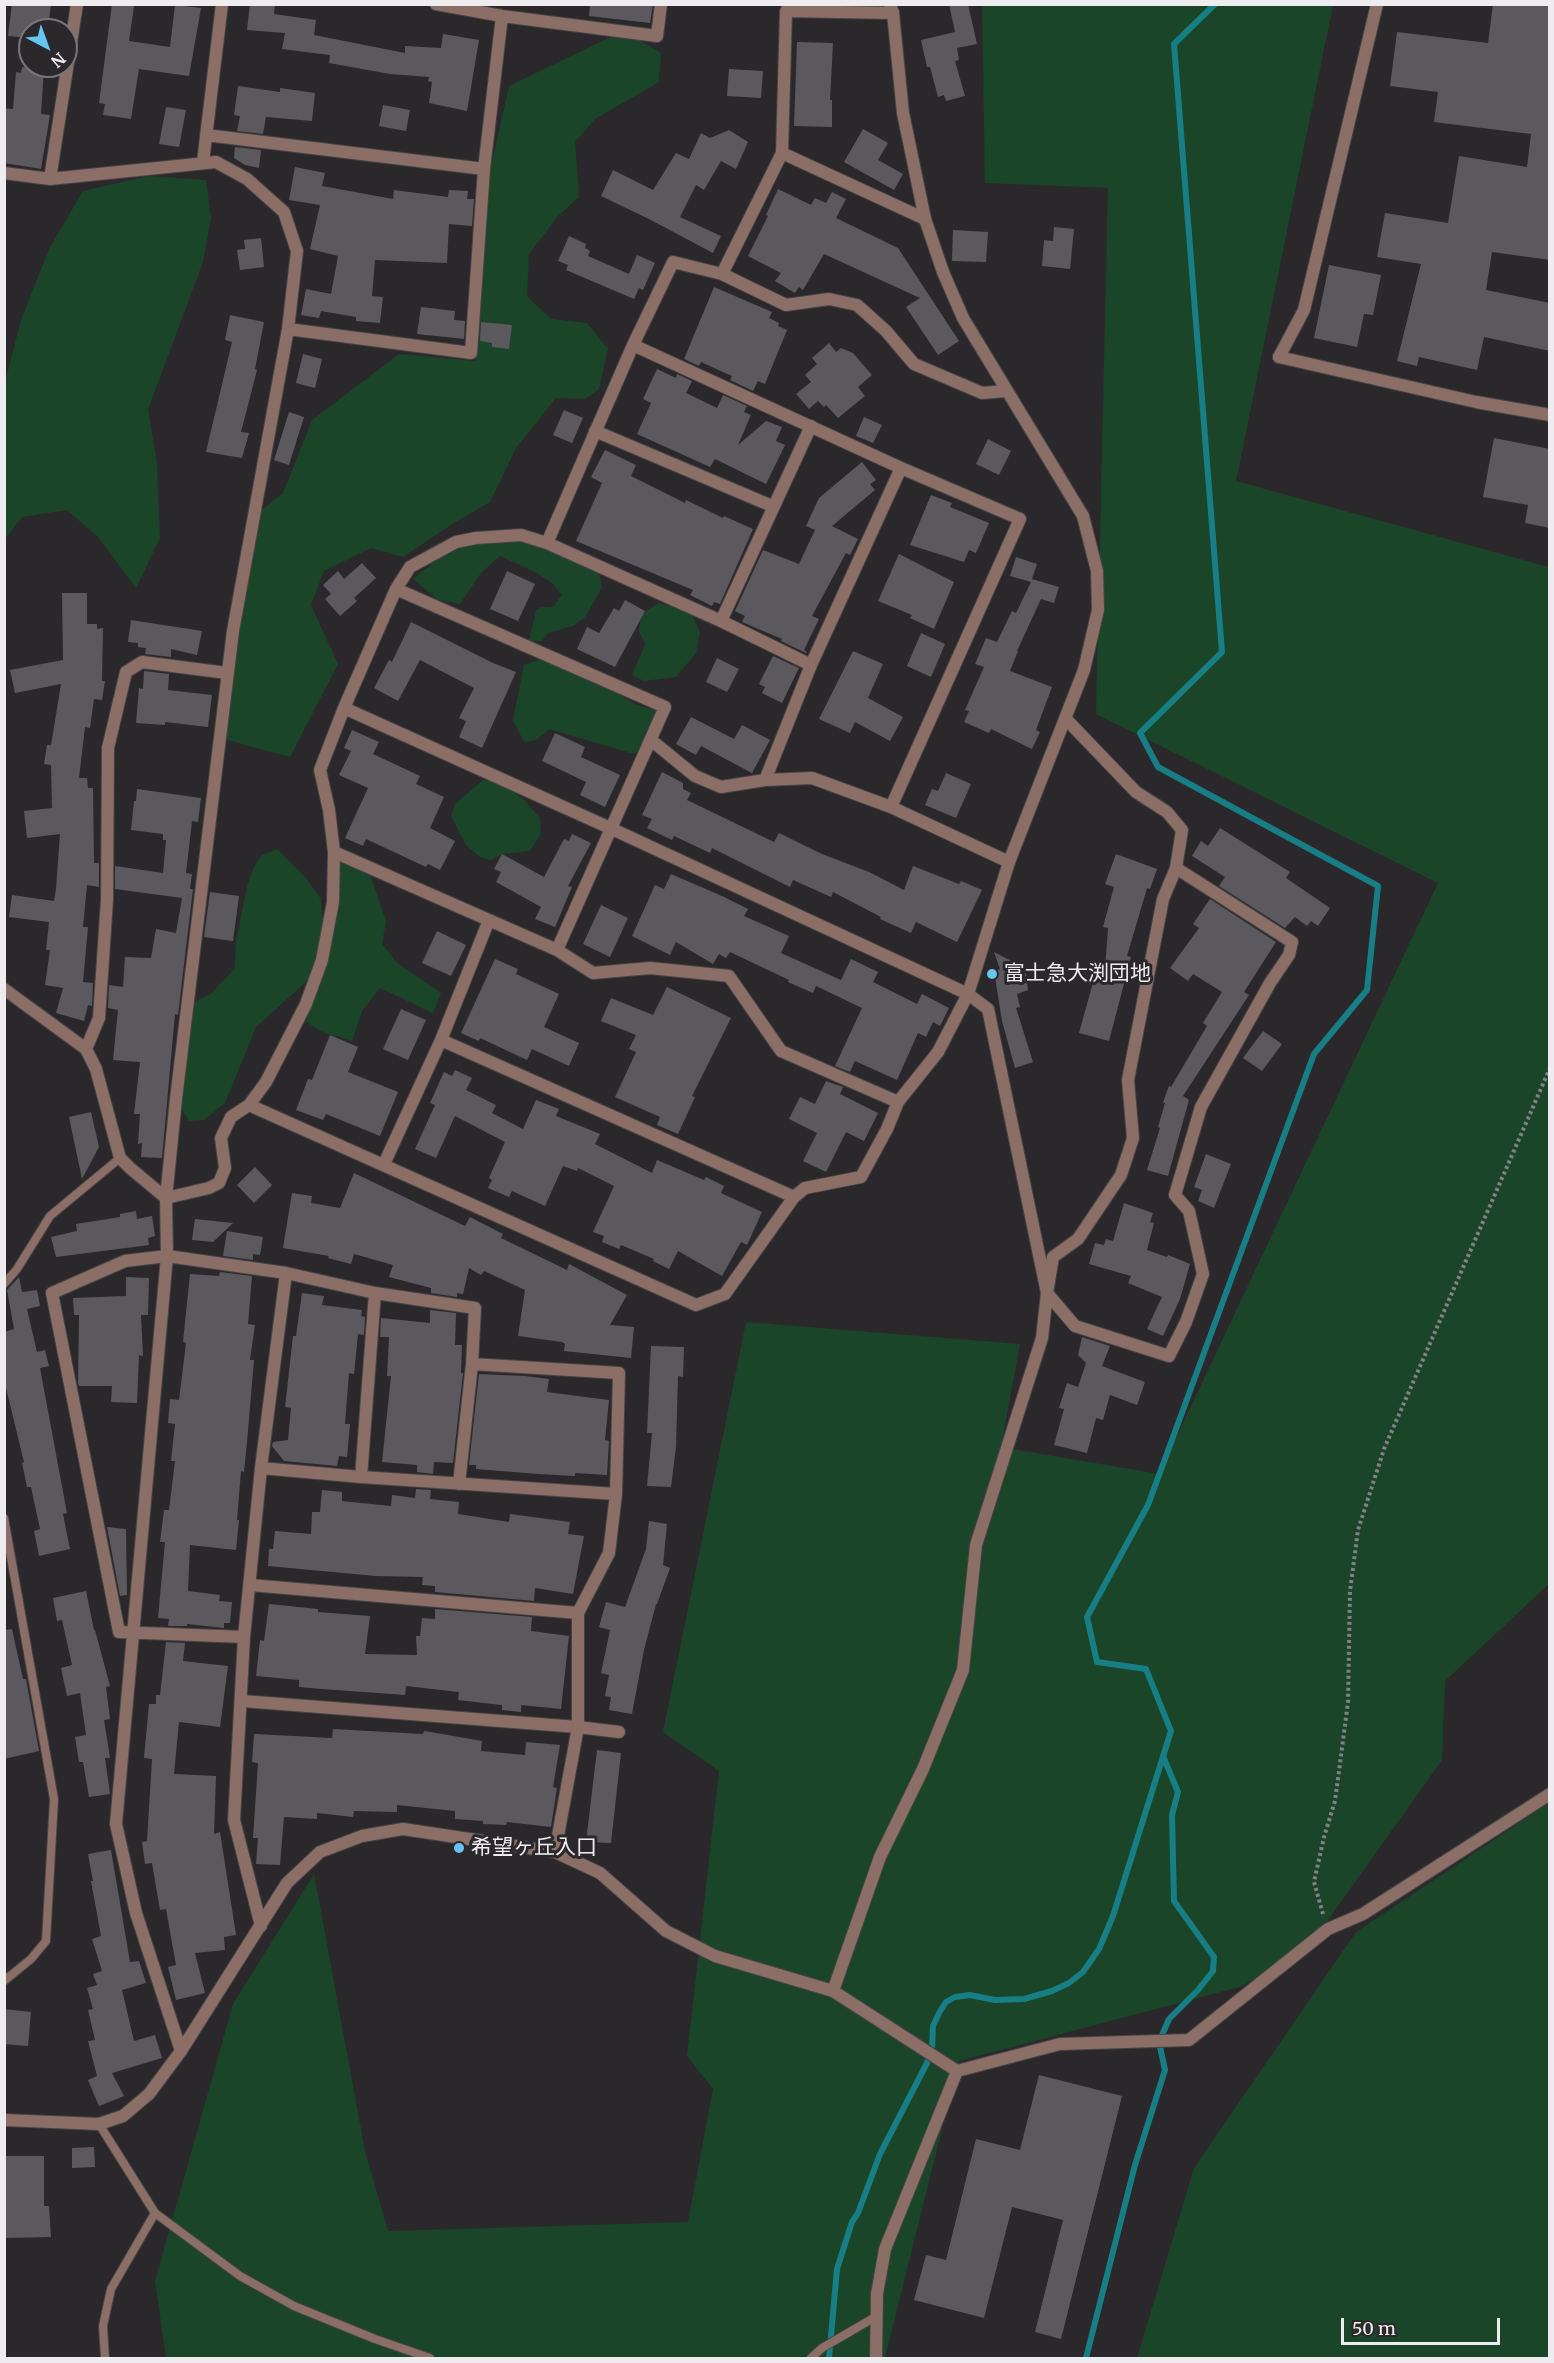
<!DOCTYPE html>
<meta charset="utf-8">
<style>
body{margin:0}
#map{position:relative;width:1554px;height:2363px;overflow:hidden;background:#2b282c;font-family:Merriweather,serif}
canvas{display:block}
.frame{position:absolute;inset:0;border:6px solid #eeecef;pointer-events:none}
.north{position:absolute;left:18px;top:18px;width:60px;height:60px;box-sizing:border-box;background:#2b282c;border:2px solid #79767a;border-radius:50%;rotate:139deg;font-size:16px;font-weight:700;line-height:24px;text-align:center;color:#eeecef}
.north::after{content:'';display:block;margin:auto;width:21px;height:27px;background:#68c4f0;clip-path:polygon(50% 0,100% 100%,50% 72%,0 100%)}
.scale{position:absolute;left:1341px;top:2318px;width:159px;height:27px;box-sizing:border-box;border:3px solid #eeecef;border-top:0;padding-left:8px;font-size:18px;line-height:21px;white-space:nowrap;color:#eeecef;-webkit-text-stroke:4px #2b282c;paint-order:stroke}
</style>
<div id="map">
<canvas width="1554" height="2363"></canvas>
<div class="frame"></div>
<div class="north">N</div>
<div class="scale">50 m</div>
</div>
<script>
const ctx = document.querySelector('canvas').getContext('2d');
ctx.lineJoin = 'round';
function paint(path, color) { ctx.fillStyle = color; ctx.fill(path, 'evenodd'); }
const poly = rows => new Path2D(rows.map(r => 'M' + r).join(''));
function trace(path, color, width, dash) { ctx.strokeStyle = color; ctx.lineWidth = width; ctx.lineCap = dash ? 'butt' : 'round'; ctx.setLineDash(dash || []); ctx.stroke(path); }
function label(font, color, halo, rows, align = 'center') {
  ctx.font = font + ' Merriweather,"Noto Sans JP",serif'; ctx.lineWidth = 6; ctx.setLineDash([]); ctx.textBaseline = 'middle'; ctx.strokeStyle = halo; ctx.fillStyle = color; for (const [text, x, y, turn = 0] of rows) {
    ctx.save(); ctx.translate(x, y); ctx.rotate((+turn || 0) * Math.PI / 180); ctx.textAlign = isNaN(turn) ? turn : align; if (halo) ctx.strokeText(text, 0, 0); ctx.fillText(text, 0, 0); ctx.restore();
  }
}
const green = poly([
 [982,5,1333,5,1236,481,1549,567,1549,1584,1445,1681,1442,1760,1313,1941,1243,1986,959,2061,885,2358,166,2358,155,2281,233,2004,314,1874,365,2151,388,2231,688,2222,713,2089,687,2056,719,1771,663,1732,746,1322,1020,1344,1001,1447,1159,1474,1438,883,1096,714,1108,188,985,183],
 [623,31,661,53,659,82,595,119,575,142,579,197,558,216,529,254,527,296,551,319,587,323,608,349,599,389,585,399,556,398,516,448,490,502,457,521,403,557,371,548,324,571,311,605,338,664,290,757,220,738,254,516,283,493,312,420,399,354,476,361,482,207,509,86],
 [149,176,206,180,211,218,203,262,148,409,157,463,160,538,136,588,98,537,67,510,22,517,5,539,4,386,21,320,49,249,83,191],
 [501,533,557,553,599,573,602,587,586,616,573,626,548,633,542,641,529,641,536,610,542,607,553,607,562,595,553,584,537,573,500,556,481,573,460,604,438,600,413,579,454,546],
 [658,603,679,608,693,616,700,632,696,653,676,677,644,681,632,675,645,644,639,631,641,615],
 [544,658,608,688,637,705,657,711,656,738,634,754,549,729,536,740,524,742,513,720,524,665],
 [483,780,502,783,525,801,540,818,541,834,530,851,502,854,491,860,480,857,466,845,451,816,455,804],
 [277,849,306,878,321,899,323,925,343,856,369,872,386,921,382,944,397,963,441,993,433,1013,380,988,362,1011,352,1041,320,1031,300,1017,307,981,256,1027,225,1103,204,1120,189,1121,176,1099,188,1005,211,994,235,968,236,942,247,886,254,867,262,855],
 [1549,1803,1549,2358,1137,2358,1194,2168,1356,1932]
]);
const stream = poly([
 [829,2358,837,2269,852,2222,858,2213,880,2154,927,2063,932,2050,933,2026,939,2013,946,2002,955,1997,970,1995,995,2000,1024,1999,1052,1991,1069,1983,1083,1972,1099,1949,1113,1916,1171,1731,1146,1669,1097,1662,1087,1617,1148,1505,1314,1054,1367,990,1378,886,1158,767,1140,733,1222,652,1174,44,1215,4],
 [1086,2358,1135,2165,1165,2070,1159,2042,1169,2019,1198,1990,1213,1971,1214,1957,1174,1901,1172,1815,1178,1792,1163,1756]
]);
const building = poly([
 [12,4,51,4,48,30,30,30,30,38,8,36],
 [112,4,134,6,129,41,170,47,175,5,201,8,189,76,139,69,131,119,103,115,105,104,99,103],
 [250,4,275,4,274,14,316,20,314,35,405,53,405,46,441,48,443,34,479,40,467,111,429,103,432,82,428,81,429,77,390,74,329,63,330,55,282,49,285,33,247,30],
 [590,4,653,4,650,23,589,16],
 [949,4,968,4,977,44,957,48,959,60,955,61,965,96,946,101,944,95,938,97,930,67,927,67,921,40,955,32],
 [1493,4,1550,4,1550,260,1492,252,1486,290,1550,303,1550,351,1484,337,1477,370,1419,357,1417,366,1397,361,1421,264,1377,257,1385,213,1448,223,1459,156,1527,167,1531,134,1434,122,1438,92,1390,86,1397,32,1488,43],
 [797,42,833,43,830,100,832,100,832,127,794,126],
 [22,67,44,68,41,114,50,115,41,169,4,163,4,108,13,109,16,72,21,73],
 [729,69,763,71,761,98,727,96],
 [238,86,280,92,280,88,315,93,312,121,266,117,263,134,237,131,240,116,234,115],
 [383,105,410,110,406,131,379,126],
 [166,107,186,110,179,147,159,144],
 [863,129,888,143,878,160,903,174,894,190,844,162],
 [729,130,748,142,736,169,721,161,704,190,696,185,680,217,721,236,713,253,649,219,601,196,613,170,653,190,676,153,689,159,701,133,710,138],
 [235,147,261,150,259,168,245,165,234,158],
 [295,167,325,173,322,186,393,199,394,190,448,197,449,190,468,191,467,199,474,199,472,226,449,224,447,263,375,260,372,296,383,297,380,323,356,321,356,317,321,311,319,318,301,315,306,289,331,294,338,256,310,249,320,205,289,200],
 [778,189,811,205,815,198,826,203,832,192,846,199,836,218,898,248,959,341,938,355,906,307,920,298,824,254,803,290,799,287,795,293,775,281,781,273,748,256,768,216,766,215],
 [1054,227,1074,229,1070,269,1042,266,1044,240,1053,241],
 [953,230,988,232,986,262,952,261],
 [569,236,586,244,585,248,590,251,588,256,629,274,637,255,655,263,643,290,639,288,634,299,566,270,568,265,558,261],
 [261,238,264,267,240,270,237,250,245,249,244,240],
 [1329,265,1381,275,1373,315,1364,314,1357,347,1314,338],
 [714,287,772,312,769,318,779,323,778,326,787,330,765,384,758,381,753,391,730,380,732,376,701,362,699,366,684,359],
 [421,307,455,311,454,320,465,321,464,339,417,334],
 [230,315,264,322,255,369,257,370,241,432,249,433,242,458,206,452,232,342,225,340],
 [481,322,512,325,509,349,492,347,492,343,480,341],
 [829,343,836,352,841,348,853,353,872,375,858,387,865,396,838,418,826,405,824,407,818,401,809,409,796,394,811,382,805,375,817,364,812,358],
 [303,354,322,359,315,388,296,383],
 [657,369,676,378,677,374,692,381,686,393,717,408,723,395,747,406,744,412,751,415,738,445,766,421,782,427,776,441,785,445,766,484,715,459,710,467,637,434,651,403,643,399],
 [564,410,583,418,572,443,553,435],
 [289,412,304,417,289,465,274,460],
 [864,417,882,425,873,443,856,436],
 [1494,438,1550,449,1550,528,1525,523,1528,505,1483,497],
 [988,439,1011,451,999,475,976,464],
 [605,450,636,465,631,476,685,503,686,500,723,518,724,516,753,529,720,604,714,602,712,606,690,595,693,590,576,541,602,483,591,477],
 [862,462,876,480,870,484,875,490,832,526,858,539,850,555,846,553,812,616,819,619,804,650,807,652,806,653,781,641,782,639,742,622,745,616,735,611,763,550,799,564,815,530,806,526,819,498],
 [931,495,952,503,950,507,989,523,976,553,969,550,964,562,910,545],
 [899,554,954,582,934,629,910,618,912,615,878,601],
 [1016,557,1037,564,1032,579,1059,587,1054,603,1041,599,1017,651,1018,651,1010,671,1052,687,1036,730,1040,732,1032,749,991,729,989,733,964,722,969,711,965,710,984,667,975,664,986,638,997,642,1012,611,1016,613,1031,582,1010,576],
 [362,563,376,578,354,598,357,601,340,616,325,599,331,594,323,585,338,571,344,579],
 [507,571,535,584,518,621,490,609],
 [62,593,87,593,87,624,97,624,97,629,103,628,102,681,105,681,102,700,94,699,90,728,85,727,79,778,87,778,88,788,93,788,94,863,99,863,99,887,87,885,83,927,88,927,83,982,93,983,92,1006,88,1005,84,1021,56,1013,63,988,45,985,50,950,46,950,49,922,9,917,12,895,54,901,56,889,60,834,27,838,24,811,52,808,51,765,44,764,47,745,51,745,61,684,15,693,10,670,63,660],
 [625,600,645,611,615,667,577,649,587,627,599,633,614,608,619,611],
 [131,620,202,631,197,655,171,649,171,657,145,654,146,648,138,647,138,643,128,642],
 [411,622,493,663,516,672,482,748,459,737,466,721,459,718,474,688,420,660,398,701,374,688,389,660,392,662],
 [921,633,945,644,931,677,907,666],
 [853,651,883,664,868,698,903,717,890,741,855,722,850,733,819,719],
 [773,656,799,668,782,703,762,693,765,687,759,684],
 [717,658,739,669,727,692,706,682],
 [144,671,169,674,168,690,212,695,208,727,165,722,165,725,136,723,139,688,143,689],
 [691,717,734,739,742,725,770,740,752,773,701,746,696,755,676,744],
 [352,730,379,742,373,754,420,776,416,784,444,797,430,828,455,841,440,870,428,864,426,867,366,839,363,846,345,838,368,788,339,775,351,751,344,748],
 [555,733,585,747,581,757,620,775,605,807,580,795,586,782,542,761],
 [662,772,683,783,683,789,691,793,687,800,774,842,779,833,822,854,869,872,904,890,913,866,959,884,961,881,982,890,957,942,916,922,911,933,880,919,881,917,833,892,831,897,793,880,790,887,712,848,710,853,674,836,672,840,647,828,652,819,642,815],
 [946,773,971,784,956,818,925,805,932,789,938,791],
 [137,789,201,798,198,822,192,821,186,873,192,874,190,889,193,889,178,1015,175,1014,162,1158,141,1157,142,1143,138,1144,140,1114,134,1114,140,1062,113,1060,118,1010,108,1008,109,985,123,987,125,957,151,958,156,929,176,933,182,898,115,889,115,866,163,873,166,840,163,840,163,834,131,830,134,801,136,801],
 [1220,828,1290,872,1286,878,1330,908,1318,926,1311,921,1307,926,1295,917,1285,928,1219,886,1225,877,1192,856,1201,841,1208,846],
 [572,834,591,843,568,886,572,887,555,927,535,919,541,907,496,882,501,872,494,869,502,854,544,877,564,839,569,841],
 [1116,854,1157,869,1150,889,1147,888,1127,956,1131,957,1109,1041,1079,1033,1097,968,1105,970,1108,928,1103,927,1114,887,1105,884],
 [671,874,722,896,748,909,744,916,789,936,781,953,841,980,851,959,878,972,873,982,917,1004,922,994,949,1008,940,1026,933,1022,926,1037,918,1033,897,1080,855,1061,850,1072,835,1066,862,1008,816,986,813,993,788,982,789,980,730,952,726,958,719,954,713,964,676,942,670,955,632,936,655,885,664,889],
 [210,892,239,896,233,941,204,937],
 [1210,899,1276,942,1244,992,1249,995,1183,1096,1189,1100,1168,1176,1147,1170,1160,1128,1158,1127,1165,1103,1163,1102,1169,1086,1171,1087,1207,1026,1203,1023,1222,992,1193,974,1188,981,1170,968,1199,928,1193,924],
 [601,905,628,918,610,957,583,944],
 [437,931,466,945,451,976,422,963],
 [994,952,1025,968,1028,990,1017,994,1020,1007,1016,1008,1033,1062,1015,1068,1002,1021,994,971,1000,969],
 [495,959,518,969,516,974,559,994,544,1027,579,1043,569,1066,532,1049,527,1060,480,1038,479,1041,461,1033],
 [667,987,731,1018,692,1096,695,1097,678,1134,657,1125,660,1117,615,1097,636,1052,629,1049,636,1035,601,1021,611,998,653,1015],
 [401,1009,426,1020,408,1060,383,1049],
 [1263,1031,1282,1044,1262,1071,1243,1058],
 [330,1035,358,1047,348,1072,398,1092,380,1136,326,1114,323,1120,296,1110,308,1079,312,1080],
 [455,1070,472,1078,466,1090,496,1105,492,1113,523,1129,536,1100,559,1109,556,1116,600,1134,595,1144,652,1173,657,1160,704,1180,706,1177,724,1186,721,1193,762,1212,747,1245,741,1242,722,1276,678,1251,669,1269,653,1261,654,1259,621,1245,619,1249,602,1242,604,1236,593,1232,614,1186,578,1168,577,1171,563,1166,545,1206,512,1191,509,1197,488,1188,492,1180,489,1178,505,1142,455,1116,436,1158,415,1149,435,1105,430,1103,444,1072,452,1076],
 [826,1081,843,1087,840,1094,878,1113,864,1141,846,1132,826,1172,803,1161,817,1133,789,1119,800,1097,815,1104],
 [91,1112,99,1147,82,1179,69,1117],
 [1206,1154,1231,1164,1214,1208,1198,1201,1202,1190,1194,1187],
 [255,1167,272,1185,254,1203,237,1185],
 [354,1173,465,1226,470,1217,503,1234,501,1238,567,1270,569,1264,627,1295,610,1325,634,1327,631,1358,564,1351,565,1344,562,1342,518,1336,525,1290,484,1271,481,1275,469,1268,463,1294,457,1293,457,1297,431,1293,431,1288,389,1277,393,1265,354,1254,351,1264,328,1258,329,1256,283,1248,292,1193,312,1196,311,1203,340,1208],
 [1124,1203,1153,1213,1150,1222,1154,1223,1147,1250,1167,1257,1168,1255,1190,1264,1180,1299,1163,1336,1147,1329,1162,1297,1128,1283,1131,1276,1089,1264,1095,1243,1104,1245,1106,1239,1113,1241],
 [136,1211,137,1219,152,1216,155,1236,148,1238,149,1245,56,1257,51,1237,77,1231,76,1224,120,1217,120,1214],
 [195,1219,233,1223,213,1242,192,1240],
 [227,1231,263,1237,260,1255,253,1254,253,1260,223,1256],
 [220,1272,252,1276,248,1324,255,1325,250,1360,254,1360,247,1442,244,1472,241,1471,237,1520,239,1520,236,1550,190,1545,188,1591,220,1595,219,1601,232,1602,230,1623,224,1623,224,1628,187,1624,187,1626,168,1626,169,1619,158,1618,165,1542,160,1542,164,1510,169,1510,175,1461,171,1461,175,1424,168,1423,170,1399,179,1400,186,1343,183,1342,190,1274,219,1276],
 [19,1277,22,1292,37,1290,40,1306,27,1309,37,1352,45,1350,49,1366,40,1368,67,1513,63,1514,70,1549,39,1556,34,1531,40,1529,31,1487,27,1487,22,1463,24,1462,6,1388,4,1388,4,1332,14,1329,7,1290],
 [126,1277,149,1278,148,1315,141,1315,143,1356,139,1355,137,1403,111,1402,112,1386,79,1386,78,1383,79,1315,74,1315,73,1298,126,1296],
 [302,1293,324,1296,322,1305,362,1310,361,1316,365,1317,364,1335,358,1334,354,1374,349,1373,345,1424,350,1424,347,1457,339,1456,337,1466,284,1461,272,1446,273,1442,288,1440,291,1408,285,1407,293,1336,296,1336],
 [430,1310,456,1313,455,1345,462,1345,461,1373,463,1373,453,1463,434,1462,433,1474,417,1472,417,1465,382,1462,391,1376,387,1376,389,1337,380,1337,381,1318,430,1323],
 [1082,1337,1110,1346,1102,1366,1145,1382,1137,1405,1110,1395,1103,1420,1096,1418,1087,1453,1054,1445,1064,1409,1059,1408,1067,1383,1078,1387,1086,1363,1078,1355],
 [651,1346,684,1347,683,1377,678,1376,676,1447,671,1487,647,1486,652,1433,647,1433],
 [479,1374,525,1376,549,1379,547,1392,609,1400,605,1440,609,1441,607,1475,575,1473,575,1476,538,1474,476,1469,476,1465,469,1465],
 [416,1489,431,1490,430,1499,459,1502,458,1514,509,1522,510,1514,570,1522,568,1534,584,1536,573,1594,535,1588,534,1601,435,1592,435,1586,422,1585,423,1577,376,1576,268,1566,269,1549,273,1549,275,1531,311,1534,312,1512,320,1512,322,1490,342,1492,342,1501,391,1506,392,1495,415,1498],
 [649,1521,667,1524,663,1565,670,1568,657,1604,656,1604,644,1650,632,1714,609,1710,611,1697,605,1696,609,1675,601,1673,610,1630,599,1627,606,1602,625,1607,646,1549],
 [107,1527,126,1529,127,1595,120,1596],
 [86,1591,94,1630,95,1630,110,1686,106,1687,110,1719,104,1720,110,1758,105,1758,110,1794,89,1797,83,1762,79,1762,75,1737,86,1735,80,1693,67,1696,61,1668,72,1665,62,1620,57,1621,53,1598],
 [269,1604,318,1609,318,1612,370,1616,365,1654,417,1655,416,1636,420,1636,422,1618,435,1619,435,1609,532,1617,531,1631,569,1636,561,1709,521,1705,521,1712,502,1710,502,1705,458,1700,459,1692,406,1686,405,1695,322,1689,299,1687,299,1680,256,1676,260,1640,264,1641],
 [12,1629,23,1679,26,1679,39,1751,4,1759,4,1630],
 [166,1642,185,1643,183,1661,228,1666,220,1727,179,1722,174,1774,216,1776,214,1834,220,1832,236,1935,224,1937,225,1950,195,1953,205,1993,176,2000,168,1967,176,1965,166,1909,160,1910,152,1863,145,1864,142,1842,147,1841,152,1759,144,1758,149,1704,156,1704,156,1695,160,1695],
 [333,1729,423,1734,424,1731,442,1734,482,1741,481,1751,525,1755,526,1742,560,1745,553,1787,557,1788,551,1827,507,1822,506,1825,483,1824,483,1821,455,1819,455,1811,397,1805,397,1812,354,1811,353,1817,317,1813,317,1819,284,1817,280,1865,256,1864,258,1838,253,1838,258,1763,252,1762,254,1734,332,1738],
 [597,1750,621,1753,611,1843,586,1842],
 [111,1850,130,1962,139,1961,146,1983,122,1990,134,2041,155,2035,162,2058,112,2073,124,2096,99,2106,88,2080,97,2076,88,2041,95,2040,88,2010,93,2009,87,1988,97,1985,93,1974,102,1971,92,1939,101,1936,91,1881,93,1881,88,1854],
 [4,2009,31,2012,28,2046,4,2044],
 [1039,2075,1122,2096,1061,2339,1035,2332,1063,2220,1012,2207,984,2318,914,2300,926,2255,946,2260,976,2139,1020,2150],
 [94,2147,95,2167,72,2168,72,2148],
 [4,2156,44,2156,44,2206,49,2206,51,2237,4,2238]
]);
const path = poly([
 [1323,1914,1314,1882,1324,1837,1335,1801,1339,1771,1348,1702,1350,1591,1358,1530,1384,1449,1550,1068]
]);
const service = poly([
 [4,1284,17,1269,50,1216,120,1158],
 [4,1518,54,1799,46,1941,31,1959,4,1981],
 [99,2124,155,2213,111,2289,103,2326,105,2358],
 [155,2213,240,2276,294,2306,375,2339,430,2358],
 [811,2358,822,2348,877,2316]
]);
const minor = poly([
 [436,4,502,16,657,36,661,4],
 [206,135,484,169],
 [782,153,925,219],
 [203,162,222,4],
 [4,173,50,179,216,162,247,179,284,212,297,251,288,329,233,631,176,1099,166,1198,167,1256,116,1824,136,1913,181,2051],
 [50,179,77,4],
 [722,274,782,153,786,11,893,13],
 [288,329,471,353,484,169,502,16],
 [633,345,901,468,1020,519,891,807],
 [1279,357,1304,310,1377,4],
 [595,431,772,506],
 [547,543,721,621,811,665],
 [396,589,665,707,557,950],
 [721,621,811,426],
 [344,708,610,828,968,994,988,1009,1047,1293,1042,1338,976,1545,963,1670,923,1769,880,1857,833,1991],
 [1066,719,1136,792,1167,812,1182,830,1176,868],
 [651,740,695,776,721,787,765,780,812,778,891,807,1009,862],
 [765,780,811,665,901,468],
 [334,852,557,950,593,973,650,968,729,976,781,1051,898,1102],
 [1176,868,1292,942,1289,955,1270,983,1201,1107,1175,1195,1189,1211,1203,1274,1186,1322,1169,1356,1075,1326,1047,1293,1053,1257,1078,1239,1121,1175,1133,1138,1128,1080,1163,899,1176,868],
 [4,989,86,1049,96,1069,120,1158,130,1168,166,1198,209,1188,219,1183,225,1168,221,1138,231,1117,249,1105,266,1082,306,1004,322,960,333,902,334,852,329,810,320,770,344,708,396,589,410,567,456,542,476,538,521,535,547,543,633,345,673,262,722,274,786,305,829,299,857,305,886,331,914,364,982,393,1006,391],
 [441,1040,794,1197],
 [86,1049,99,1018,107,900,108,748,126,672,142,662,227,673],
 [249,1105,696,1305,725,1294,794,1197,805,1188,861,1177,887,1129,898,1102,938,1052],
 [384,1164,441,1040,489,920],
 [472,1364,619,1373,616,1494,609,1553,578,1613,578,1727,555,1852],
 [261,1468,361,1477,616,1494],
 [361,1477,375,1293],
 [250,1585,578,1613],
 [244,1637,119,1632,52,1293,125,1261,167,1256,286,1273,375,1293,475,1308,472,1364,459,1484],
 [242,1701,578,1727,619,1732],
 [261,1926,234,1820,244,1637,261,1468,286,1273]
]);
const tertiary = poly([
 [890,4,893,13,903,113,925,219,943,272,963,318,1083,516,1097,571,1098,610,1084,670,1009,862,968,994,938,1052],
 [1279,357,1476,402,1550,415],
 [4,2120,99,2124,123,2116,149,2094,181,2051,287,1883,320,1852,362,1836,403,1829,555,1852,600,1873,666,1931,715,1956,833,1991,957,2071,1060,2044,1189,2040,1328,1929,1363,1914,1550,1794],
 [876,2358,877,2294,885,2249,957,2071]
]);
const markers = [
 [992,974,6,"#68c4f0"],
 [459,1848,6,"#68c4f0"]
];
const poiNames = [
 ["富士急大渕団地",1004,974],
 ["希望ヶ丘入口",471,1848]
];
paint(green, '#1a4528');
trace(stream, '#167e84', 6);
paint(building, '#5c595e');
trace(service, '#464347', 10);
trace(minor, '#464347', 14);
trace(tertiary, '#464347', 14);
trace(path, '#838184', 4, [3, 3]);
trace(service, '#8b6e66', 8);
trace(minor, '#8b6e66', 12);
trace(tertiary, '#8b6e66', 12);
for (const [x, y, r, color] of markers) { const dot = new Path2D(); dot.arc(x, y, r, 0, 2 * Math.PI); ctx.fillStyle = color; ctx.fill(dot); trace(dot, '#2b282c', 2); }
label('21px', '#eeecef', '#2b282c', poiNames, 'left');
</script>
